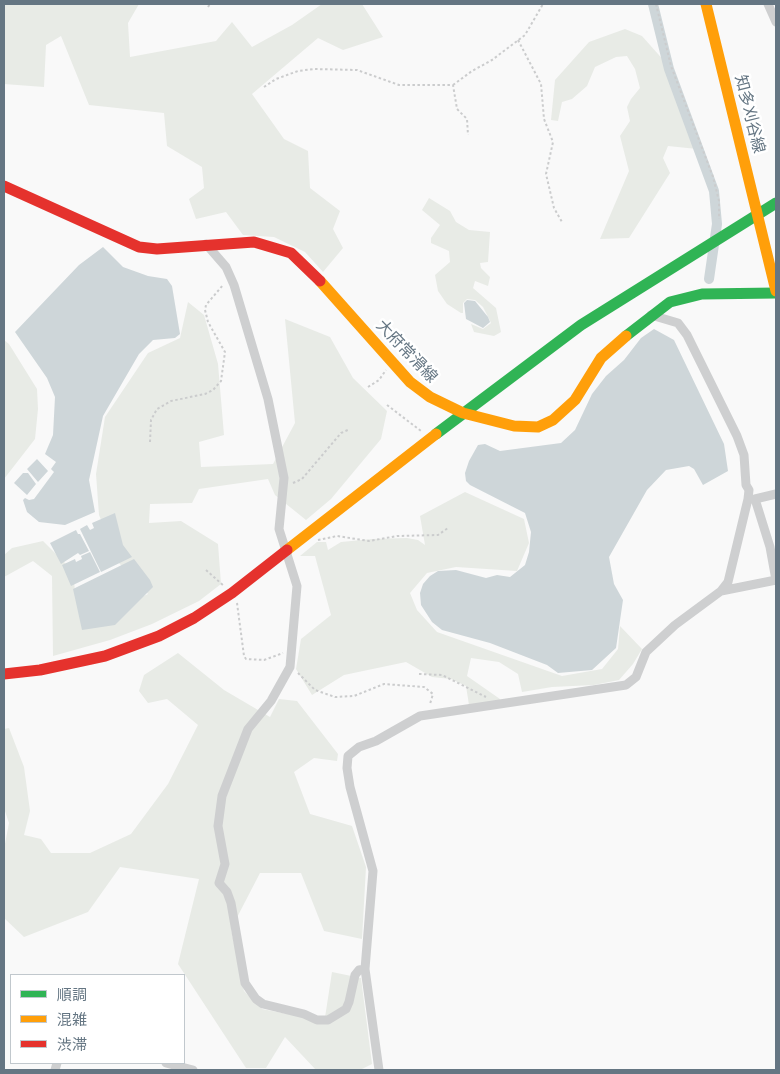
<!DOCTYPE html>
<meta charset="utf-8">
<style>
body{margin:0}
#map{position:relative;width:780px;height:1074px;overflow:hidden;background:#f9f9f9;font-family:"Exo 2","Noto Sans JP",sans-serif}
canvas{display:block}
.frame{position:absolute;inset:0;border:5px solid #657683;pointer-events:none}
.legend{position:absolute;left:10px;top:974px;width:175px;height:90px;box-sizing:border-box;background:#fff;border:1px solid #c1c8cd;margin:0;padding:6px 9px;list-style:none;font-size:15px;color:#657683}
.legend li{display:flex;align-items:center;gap:10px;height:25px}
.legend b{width:25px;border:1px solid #c1c8cd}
</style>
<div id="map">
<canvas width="780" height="1074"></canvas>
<div class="frame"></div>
<ul class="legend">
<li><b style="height:6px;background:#30b455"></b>順調</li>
<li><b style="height:6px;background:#ff9f0a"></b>混雑</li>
<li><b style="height:6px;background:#e5322d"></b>渋滞</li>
</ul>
</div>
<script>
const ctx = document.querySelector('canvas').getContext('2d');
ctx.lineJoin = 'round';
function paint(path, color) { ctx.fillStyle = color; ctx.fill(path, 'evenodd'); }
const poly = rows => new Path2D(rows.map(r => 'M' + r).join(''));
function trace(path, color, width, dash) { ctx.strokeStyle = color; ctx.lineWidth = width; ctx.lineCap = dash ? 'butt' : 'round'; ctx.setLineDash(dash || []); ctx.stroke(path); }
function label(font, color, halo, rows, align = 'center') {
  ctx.font = font + ' "Exo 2","Noto Sans JP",sans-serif'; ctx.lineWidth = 5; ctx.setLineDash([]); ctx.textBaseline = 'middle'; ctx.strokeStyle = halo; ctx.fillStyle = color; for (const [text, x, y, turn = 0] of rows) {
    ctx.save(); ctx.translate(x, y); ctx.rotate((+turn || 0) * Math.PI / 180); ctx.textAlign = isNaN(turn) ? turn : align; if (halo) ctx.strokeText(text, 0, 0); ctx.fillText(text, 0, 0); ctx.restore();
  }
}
const green = poly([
 [4,4,139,4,128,23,130,57,216,41,232,22,252,47,292,25,322,4,362,4,383,37,343,50,318,38,252,94,284,139,308,151,310,188,340,211,333,229,343,248,323,272,305,252,274,237,243,235,226,212,196,219,189,199,204,188,202,167,167,146,164,113,89,105,61,36,46,45,44,87,4,84],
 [625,29,642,36,666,63,697,149,668,146,663,158,670,173,629,238,600,239,629,171,620,136,630,121,627,107,631,99,640,88,635,69,627,56,616,57,595,67,587,86,572,99,562,102,558,121,551,120,555,80,589,42],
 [429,198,450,211,456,222,469,230,490,232,488,262,480,263,481,268,490,277,488,286,475,281,473,288,496,308,501,332,494,336,474,332,471,324,483,329,491,323,483,307,475,300,467,299,463,303,463,313,461,313,447,304,438,291,435,275,450,262,449,251,431,243,431,238,440,225,422,210],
 [188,302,204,315,218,364,224,435,199,442,201,467,273,464,295,423,285,319,330,337,353,378,387,411,381,439,331,499,306,520,275,495,268,479,199,489,192,503,150,504,149,523,181,521,218,544,221,584,199,601,152,624,110,640,53,656,52,576,33,561,4,577,4,555,12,548,43,541,73,571,76,601,93,619,148,594,119,563,99,515,96,474,105,417,148,353,180,338],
 [4,340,9,344,37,389,38,409,35,439,4,479],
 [465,492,524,519,529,543,517,571,456,567,427,573,410,593,417,610,437,632,562,676,602,669,618,649,620,626,642,649,633,664,619,680,594,685,552,687,522,692,518,674,499,662,471,658,467,676,500,699,499,702,469,705,466,686,451,679,432,677,406,662,344,675,312,695,296,669,301,639,331,615,315,556,300,556,317,542,326,542,328,550,341,542,372,539,407,538,418,540,425,545,420,516],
 [178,653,224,690,270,717,279,699,297,701,338,754,337,761,314,758,294,772,310,814,352,826,366,867,362,939,324,931,301,873,260,873,231,929,244,991,262,1009,298,1016,324,1024,332,972,361,978,372,1064,360,1070,316,1070,285,1037,266,1068,246,1068,178,964,199,879,120,867,88,912,24,937,4,918,4,849,9,823,4,808,4,729,9,728,24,767,30,811,24,835,41,839,51,853,90,853,131,834,168,784,198,725,167,699,148,703,139,691,144,675]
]);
const water = poly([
 [103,247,123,267,148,276,167,279,172,286,180,334,175,338,153,340,139,354,103,416,89,480,95,512,65,525,39,522,27,512,23,500,25,498,29,500,34,499,54,472,51,469,56,462,45,454,53,435,55,397,47,378,15,332,79,265],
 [467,300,475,301,488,317,490,322,483,328,466,319,464,303],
 [654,329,674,340,724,444,728,471,703,485,694,469,689,466,666,470,647,490,609,557,614,584,623,600,616,648,592,670,558,673,547,665,490,643,442,630,432,622,421,605,420,593,423,584,430,576,438,571,456,570,486,578,497,575,510,577,525,565,529,552,531,532,525,513,470,485,466,481,465,473,469,461,478,445,485,444,500,451,561,443,575,430,592,394,606,376,624,360,641,338],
 [37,459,48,471,38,482,27,469],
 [23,473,28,473,36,484,27,495,14,483],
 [115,513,123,545,132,557,101,572,80,529,87,525,90,530,94,528,92,523],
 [76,530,78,534,80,534,89,551,80,555,78,553,61,564,50,543],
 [90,552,100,572,71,586,62,565,75,559,76,562,82,559,81,556],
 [134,559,150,580,153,587,115,625,82,630,73,589]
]);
const canal = poly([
 [653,4,669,69,714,191,717,224,709,279]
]);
const path = poly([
 [656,4,671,66,713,177,719,201,719,219],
 [208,7,210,4],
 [518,40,541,84,544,119,553,142,546,174,554,208,562,222],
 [453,85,472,71,492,60,525,35,543,4],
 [264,87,276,79,298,71,314,69,357,70,399,85,453,85,457,109,467,119,468,135],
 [368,387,379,380,386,370],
 [387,405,421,431],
 [150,442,151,420,157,409,171,401,205,394,213,390,221,381,225,352,208,322,205,310,206,305,223,285],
 [293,483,302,479,341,433,350,429],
 [318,540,337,536,369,541,397,536,438,535,448,528],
 [206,570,224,586],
 [237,603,244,656,246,659,264,660,283,653],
 [298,673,315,690,335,697,354,696,384,684,424,687,433,694,430,704],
 [419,674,442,675,486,697]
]);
const street = poly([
 [768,4,776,22],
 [206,244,226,267,234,285,268,399,284,478,279,529,297,586,290,667,271,701,248,729,222,796,218,826,225,864,219,883,227,892,231,903,245,983,256,999,263,1004,304,1014,317,1020,328,1020,346,1009,349,1002,355,975,359,970,365,969],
 [651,315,678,323,687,335,737,436,744,455,746,485,749,490,748,499],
 [721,591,728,582,748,499,752,499],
 [166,1063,193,1070],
 [55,1070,57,1063],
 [379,1070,365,969,373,871,350,787,347,768,348,756,359,747,376,741,420,716,626,685,636,677,646,652,675,625,721,591,776,580,770,547,755,499,776,494]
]);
const fast = poly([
 [626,336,670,302,702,294,776,293],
 [436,434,581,325,776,203]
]);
const slow = poly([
 [706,4,776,291],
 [320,281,410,382,430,397,463,413,514,426,538,427,553,420,575,400,601,358,626,336],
 [287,550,436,434]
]);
const jam = poly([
 [4,186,139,247,157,249,254,242,291,253,320,281],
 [4,674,40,670,105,656,159,636,194,618,232,593,287,550]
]);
const streetNames = [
 ["知多刈谷線",750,114,76],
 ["大府常滑線",407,351,46]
];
paint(green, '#e8ebe6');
paint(water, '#ced6d9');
trace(canal, '#ced6d9', 10);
trace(path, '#cbcccd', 2, [2.5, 2.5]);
trace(street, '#cecfd0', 9);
trace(fast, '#30b455', 11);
trace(slow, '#ff9f0a', 11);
trace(jam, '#e5322d', 11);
label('16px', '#657683', '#fff', streetNames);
</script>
